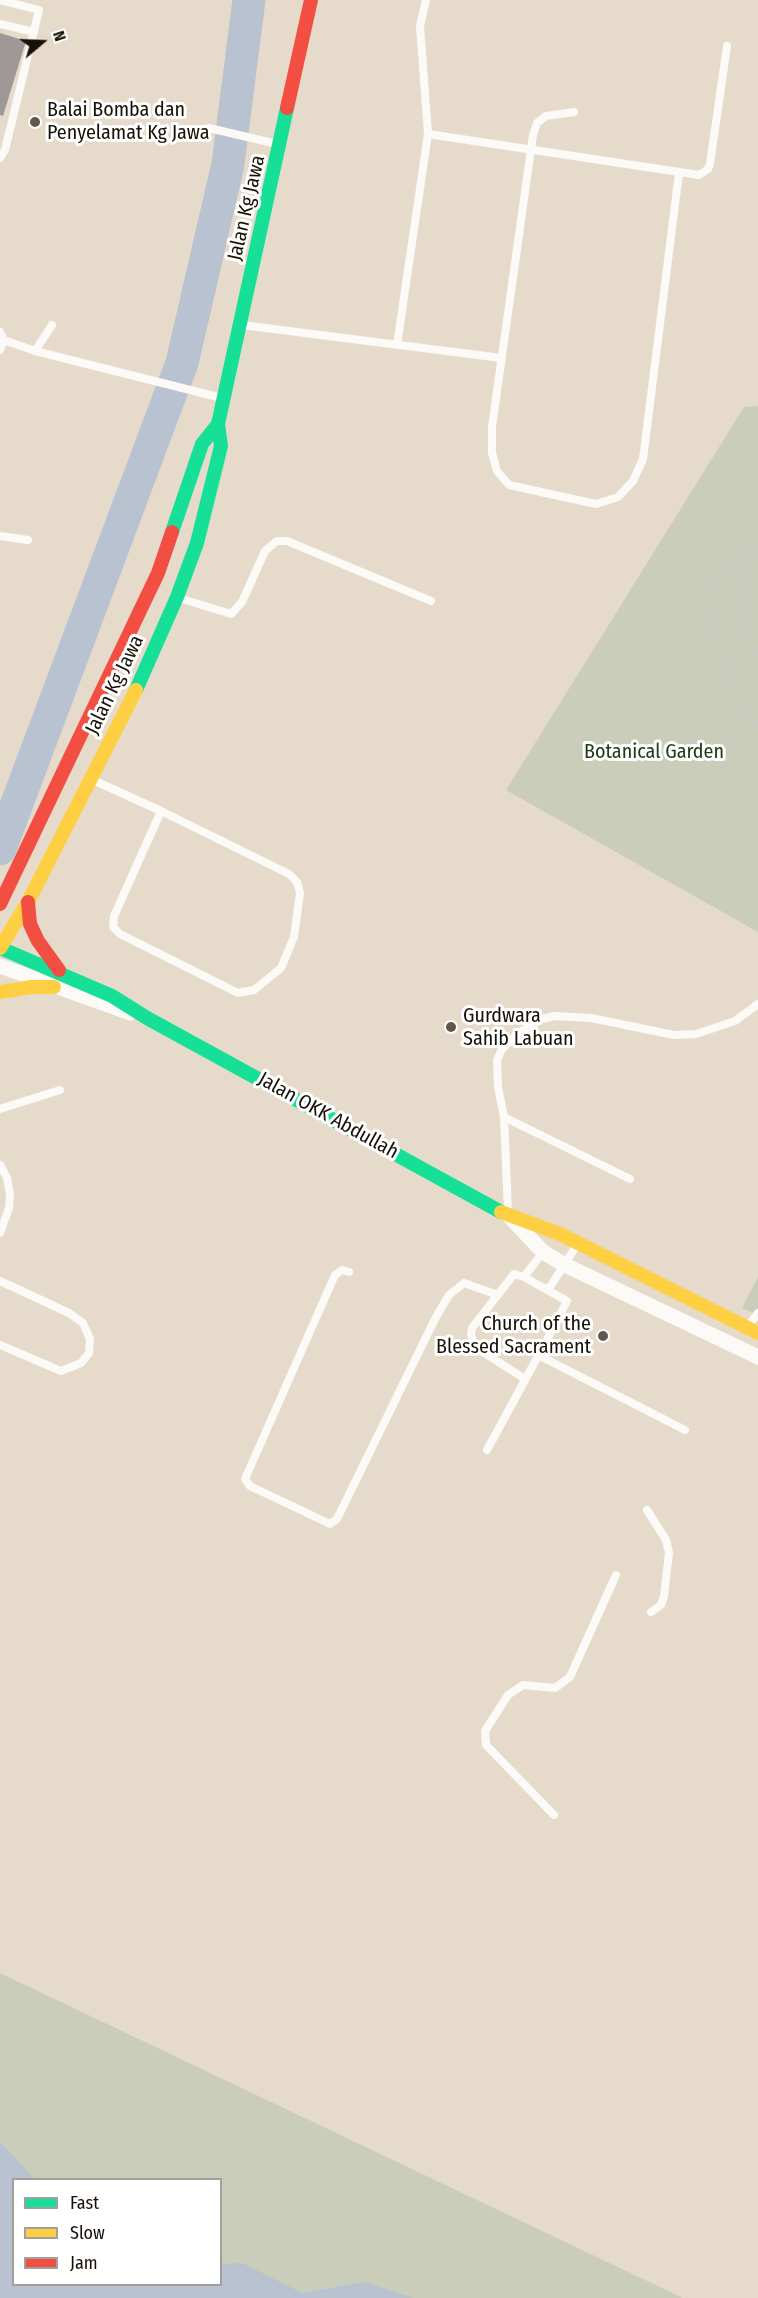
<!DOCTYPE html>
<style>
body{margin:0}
#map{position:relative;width:758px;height:2298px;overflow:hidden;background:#e6dbcb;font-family:"Fira Sans Condensed",sans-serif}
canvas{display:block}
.legend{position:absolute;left:12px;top:2178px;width:210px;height:108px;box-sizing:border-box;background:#fff;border:2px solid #a2a09c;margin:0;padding:8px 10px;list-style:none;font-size:18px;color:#171107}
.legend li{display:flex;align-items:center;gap:12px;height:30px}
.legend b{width:30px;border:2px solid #a2a09c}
.north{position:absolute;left:12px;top:12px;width:60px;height:60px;-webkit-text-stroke:4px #fff;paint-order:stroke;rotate:71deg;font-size:16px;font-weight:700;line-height:24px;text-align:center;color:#171107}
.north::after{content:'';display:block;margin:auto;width:21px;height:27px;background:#171107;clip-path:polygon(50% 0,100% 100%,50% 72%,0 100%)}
</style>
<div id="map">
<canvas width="758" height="2298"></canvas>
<ul class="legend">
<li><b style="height:8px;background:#16e098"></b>Fast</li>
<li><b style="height:8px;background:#ffcf43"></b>Slow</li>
<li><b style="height:8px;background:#f24e42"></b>Jam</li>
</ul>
<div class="north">N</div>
</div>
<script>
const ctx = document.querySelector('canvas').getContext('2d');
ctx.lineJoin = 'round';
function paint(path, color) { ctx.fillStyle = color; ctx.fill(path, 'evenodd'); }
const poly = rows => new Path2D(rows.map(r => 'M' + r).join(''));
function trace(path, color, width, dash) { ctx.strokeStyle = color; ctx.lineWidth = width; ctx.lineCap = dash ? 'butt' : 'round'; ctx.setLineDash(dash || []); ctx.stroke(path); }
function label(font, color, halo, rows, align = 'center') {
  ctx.font = font + ' "Fira Sans Condensed",sans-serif'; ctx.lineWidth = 6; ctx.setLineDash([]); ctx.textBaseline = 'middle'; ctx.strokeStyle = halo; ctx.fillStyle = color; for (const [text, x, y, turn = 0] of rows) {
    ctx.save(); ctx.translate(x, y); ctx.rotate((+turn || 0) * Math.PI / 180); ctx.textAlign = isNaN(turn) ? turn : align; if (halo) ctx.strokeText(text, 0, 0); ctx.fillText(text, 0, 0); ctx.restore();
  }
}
const green = poly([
 [758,406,758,932,506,790,744,407],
 [758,1277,758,1315,742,1308],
 [0,1973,683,2298,0,2298],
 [14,2180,220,2180,220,2284,14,2284]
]);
const water = poly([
 [0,2142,35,2179,14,2180,14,2284,220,2284,221,2264,242,2263,302,2293,364,2282,413,2298,0,2298]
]);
const river = poly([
 [0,849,182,363,228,164,249,0]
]);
const building = poly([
 [0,33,26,41,3,116,0,115]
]);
const path = poly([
 [758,554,752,555,742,605,748,636,758,657],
 [752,555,721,567,705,588,702,607,723,651,728,675,741,706,758,726]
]);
const lane = poly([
 [0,0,39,10,5,150,0,158],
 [0,24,34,32],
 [574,112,546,116,537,123,533,135,492,427,492,453,497,471,509,485,596,504,618,497,633,481,643,459,679,173],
 [209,128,277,144],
 [428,134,699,175,708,169,710,164,727,46],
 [242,325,501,358],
 [0,332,4,340,0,350],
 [4,340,35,351,222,398],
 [397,345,428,134,420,26,426,0],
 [35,351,52,325],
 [0,536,28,540],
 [179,598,231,614,242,602,265,551,277,541,287,541,431,601],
 [93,780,161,811,289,874,297,882,300,893,294,937,281,968,254,990,238,993,120,934,113,927,114,916,161,811],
 [0,1109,60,1090],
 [504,1117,630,1179],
 [0,1165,7,1178,10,1195,9,1208,0,1233],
 [508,1211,504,1117,498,1087,497,1060,502,1049,519,1033,542,1019,555,1016,591,1018,674,1035,696,1034,735,1021,758,1004],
 [349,1272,342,1270,335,1275,245,1479,250,1486,330,1524,337,1519,436,1317,449,1295,464,1283,498,1295],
 [524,1277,543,1252],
 [0,1281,69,1313,83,1323,90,1339,89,1353,81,1363,61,1371,0,1345],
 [548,1290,577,1245],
 [748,1326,758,1313],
 [538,1355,685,1430],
 [487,1450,549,1336,567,1301,524,1277,514,1274,472,1328,471,1335,475,1347,525,1379],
 [647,1510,666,1540,669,1553,664,1596,661,1605,651,1612],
 [554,1815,486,1745,485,1731,508,1695,523,1685,555,1688,570,1677,616,1575]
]);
const street = poly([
 [0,966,130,1013],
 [511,1218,543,1252,565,1265,758,1357]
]);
const fast = poly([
 [172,532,202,444,218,424],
 [136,690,177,597,197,543,221,446,218,424,287,108],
 [0,948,112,996,147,1018,501,1212]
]);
const slow = poly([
 [0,948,28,902,136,690],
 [0,992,31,987,54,987],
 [501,1212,560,1234,758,1333]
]);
const jam = poly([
 [287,108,311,0],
 [28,902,30,924,38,941,59,970],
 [0,904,158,573,172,532]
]);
const markers = [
 [35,122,6,"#5f584c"],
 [451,1027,6,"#5f584c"],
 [603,1336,6,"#5f584c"]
];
const poiNames = [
 ["Balai Bomba dan",47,110],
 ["Penyelamat Kg Jawa",47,133],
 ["Gurdwara",463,1016],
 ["Sahib Labuan",463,1039],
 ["Church of the",591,1324,"right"],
 ["Blessed Sacrament",591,1347,"right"]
];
const streetNames = [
 ["Jalan Kg Jawa",247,208,-77],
 ["Jalan Kg Jawa",115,685,-64],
 ["Jalan OKK Abdullah",328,1116,29]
];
const parkNames = [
 ["Botanical Garden",654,752]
];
paint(green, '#c9cdb9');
paint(water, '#b8c2d1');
trace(river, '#b8c2d1', 33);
paint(building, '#9f9896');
trace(path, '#ccc9c4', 3, [6, 3]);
trace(lane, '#fbfaf7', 8);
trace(street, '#fbfaf7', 15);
trace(fast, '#16e098', 14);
trace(slow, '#ffcf43', 14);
trace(jam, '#f24e42', 14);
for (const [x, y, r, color] of markers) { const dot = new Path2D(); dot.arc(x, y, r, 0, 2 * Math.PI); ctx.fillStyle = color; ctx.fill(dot); trace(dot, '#fff', 2); }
label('20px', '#171107', '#fff', poiNames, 'left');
label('20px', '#171107', '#fff', streetNames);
label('20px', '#213c12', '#fff', parkNames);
</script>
